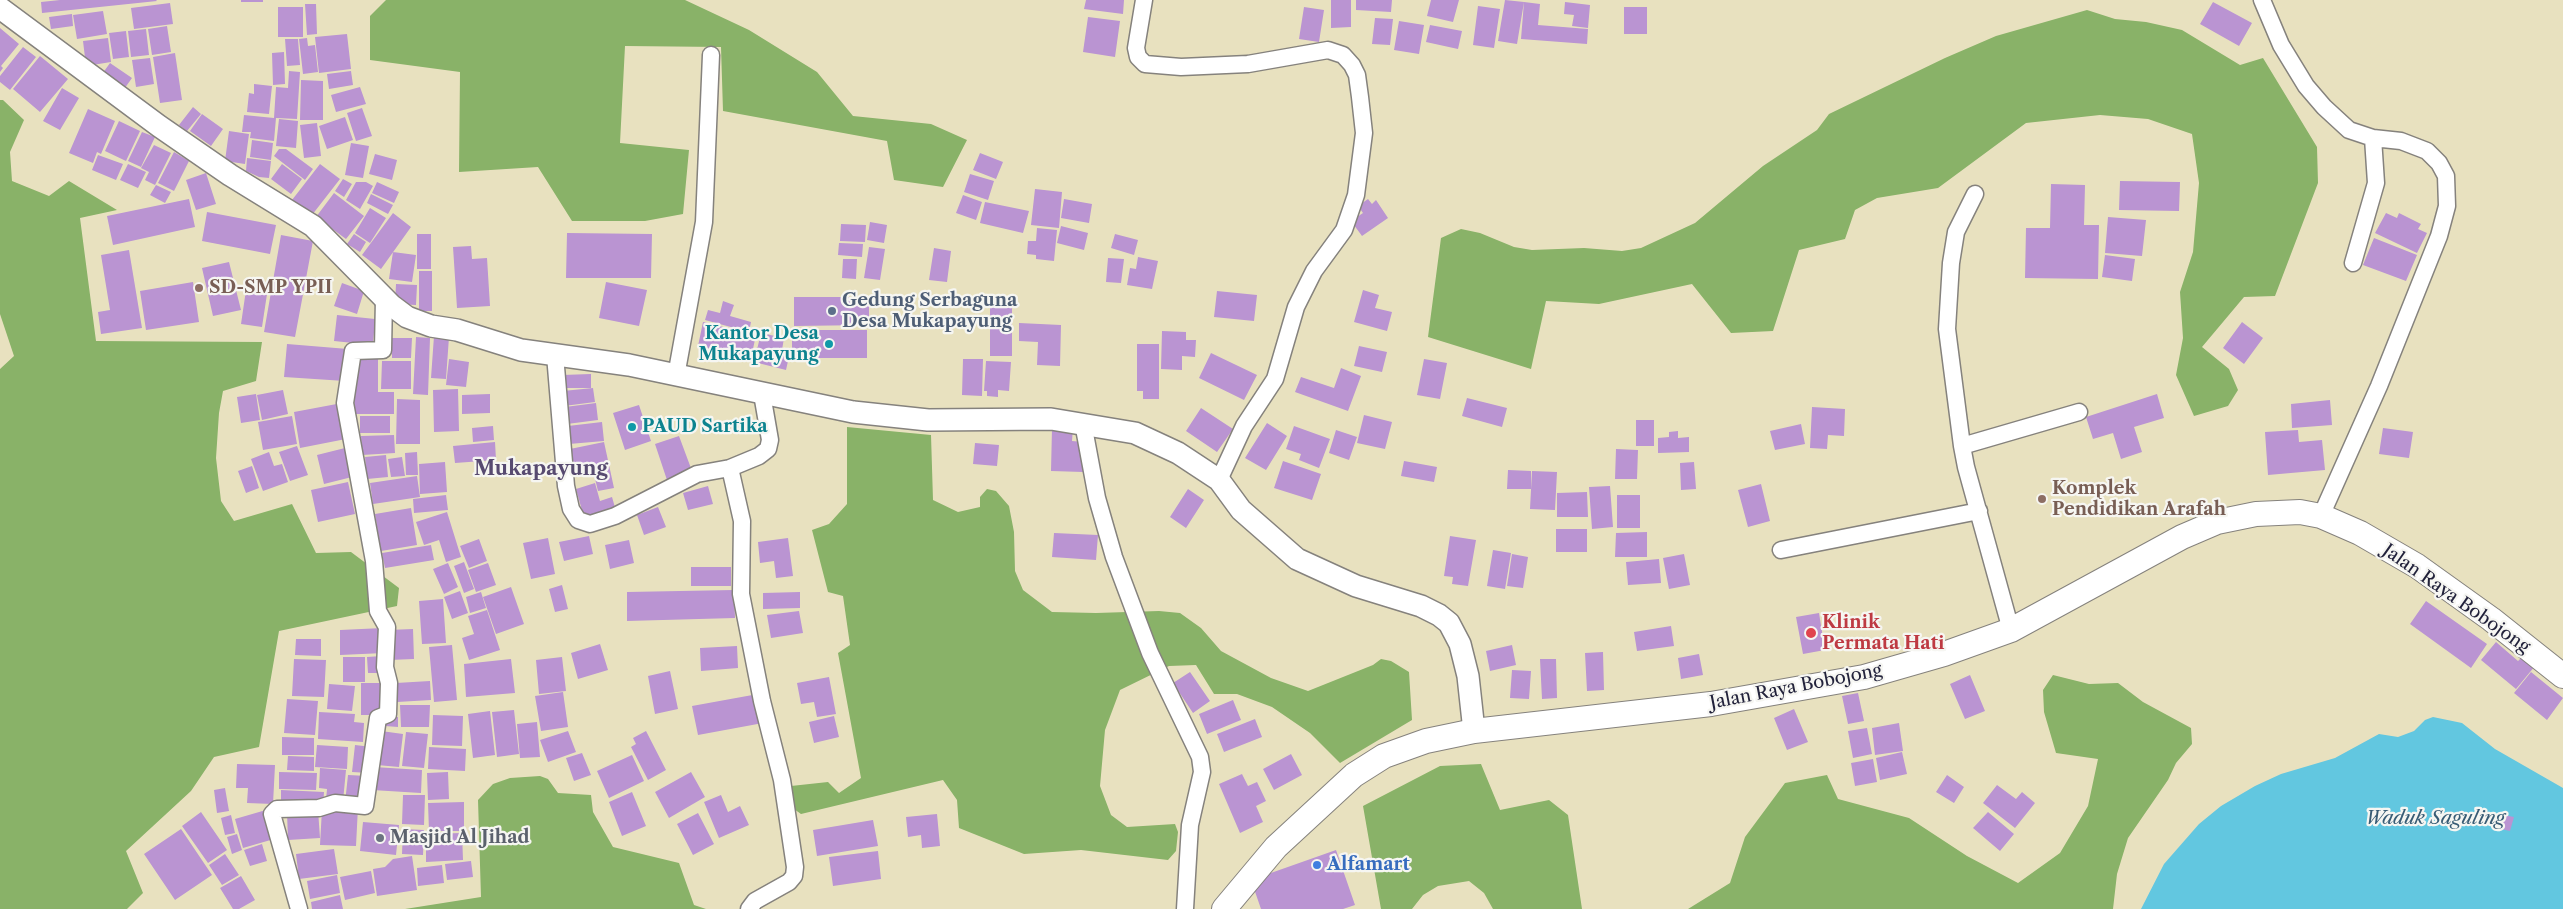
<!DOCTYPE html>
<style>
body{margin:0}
canvas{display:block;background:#e8e1bf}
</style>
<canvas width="2563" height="909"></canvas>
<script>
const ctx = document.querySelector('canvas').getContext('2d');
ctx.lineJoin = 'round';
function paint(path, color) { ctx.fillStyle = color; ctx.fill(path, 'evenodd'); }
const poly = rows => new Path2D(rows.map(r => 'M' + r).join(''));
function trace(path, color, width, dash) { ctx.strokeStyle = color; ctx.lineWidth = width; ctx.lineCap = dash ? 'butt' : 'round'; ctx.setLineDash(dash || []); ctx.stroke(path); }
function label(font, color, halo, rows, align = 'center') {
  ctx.font = font + ' "Libre Caslon Text",serif'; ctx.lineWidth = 4.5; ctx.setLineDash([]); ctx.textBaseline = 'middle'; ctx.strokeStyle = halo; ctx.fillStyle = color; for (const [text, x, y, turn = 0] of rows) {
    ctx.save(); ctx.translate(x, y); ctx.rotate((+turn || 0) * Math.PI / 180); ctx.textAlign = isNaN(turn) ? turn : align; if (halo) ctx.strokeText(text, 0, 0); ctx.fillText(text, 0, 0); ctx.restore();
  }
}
const forest = poly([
 [386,0,685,0,749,30,817,72,853,116,931,124,967,140,943,187,894,180,887,141,723,111,721,47,625,46,620,143,689,150,683,214,645,221,572,221,538,167,459,172,460,72,370,60,370,16],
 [2087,10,2115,19,2146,22,2182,30,2240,65,2263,58,2317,147,2318,183,2275,296,2244,297,2202,347,2229,369,2238,390,2228,406,2194,416,2176,375,2183,338,2180,292,2193,252,2199,183,2192,134,2148,119,2100,115,2026,123,1938,188,1877,198,1855,210,1845,239,1799,250,1773,331,1731,333,1692,284,1599,304,1546,301,1531,369,1428,337,1441,238,1461,229,1480,233,1514,247,1532,250,1584,248,1622,251,1641,248,1695,223,1763,166,1817,130,1829,114,1945,58,1996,36],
 [0,100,3,100,24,120,10,152,12,181,49,196,69,181,117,210,80,218,96,341,262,342,256,381,223,391,219,413,216,458,221,501,234,521,292,504,316,553,351,552,399,588,397,606,279,631,259,747,214,757,191,791,126,851,143,893,127,909,0,909,0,369,14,356,0,314],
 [847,427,931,435,933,500,958,512,980,507,980,497,987,489,996,491,1009,506,1014,532,1015,571,1023,590,1052,612,1096,613,1159,611,1180,613,1201,628,1221,651,1271,678,1308,691,1373,665,1381,659,1391,661,1409,672,1412,720,1340,763,1310,733,1272,707,1237,694,1214,694,1196,665,1169,666,1120,690,1105,730,1100,786,1111,815,1127,827,1175,824,1178,832,1176,851,1168,860,1081,850,1024,854,959,828,957,800,943,780,801,814,794,809,791,786,828,782,839,793,861,778,838,653,850,645,843,596,828,592,812,530,829,524,847,504],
 [2053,675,2089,684,2118,683,2143,702,2191,728,2192,744,2176,763,2168,780,2128,838,2117,874,2113,909,1688,909,1730,883,1745,837,1785,783,1827,775,1838,799,1909,818,1967,856,2018,883,2060,853,2088,806,2098,759,2056,753,2044,712,2043,690],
 [1481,764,1500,810,1549,800,1568,815,1582,909,1493,909,1484,893,1469,881,1438,886,1423,895,1412,909,1381,909,1363,806,1440,766],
 [540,776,548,779,558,793,591,795,593,812,613,847,679,863,694,905,706,909,405,909,481,897,478,800,493,784,510,778]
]);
const water = poly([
 [2433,717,2462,723,2495,749,2563,788,2563,909,2141,909,2164,864,2199,824,2221,806,2255,786,2281,774,2335,758,2379,734,2398,737,2414,731,2425,720]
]);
const building = poly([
 [60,0,156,0,157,1,42,13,41,2],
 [241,0,263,0,263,2,241,2],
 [1086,0,1124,0,1123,14,1084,9],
 [1331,0,1351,0,1351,27,1331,28],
 [1356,0,1392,0,1391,12,1356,10],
 [1431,0,1459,0,1453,22,1427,16],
 [1505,0,1524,2,1517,44,1498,41],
 [1524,2,1540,4,1538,25,1588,29,1587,44,1521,39],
 [1565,2,1590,5,1588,28,1572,26,1574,15,1564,14],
 [2213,2,2252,23,2239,46,2200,24],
 [170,3,173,24,134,29,131,8],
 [305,4,316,4,317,34,307,35],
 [1478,6,1500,9,1494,48,1473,45],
 [278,7,303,7,303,37,278,37],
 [1304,7,1324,10,1319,42,1299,39],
 [1624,7,1647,7,1647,34,1624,34],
 [103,11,107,34,77,39,73,15],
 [72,14,73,26,51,29,49,17],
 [1088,17,1120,21,1115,57,1083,52],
 [1375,18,1393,19,1390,45,1372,44],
 [1399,21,1424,25,1419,54,1394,50],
 [1430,25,1462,31,1458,49,1426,42],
 [167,26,171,52,152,55,148,29],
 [0,28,19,44,1,66,3,68,0,72],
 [146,29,149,55,131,57,128,31],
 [126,31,129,57,113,59,109,33],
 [347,34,351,69,319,73,315,37],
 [108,38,111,62,86,66,83,41],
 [307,38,308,46,315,45,318,72,303,74,299,39],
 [285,39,298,39,300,65,287,66],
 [23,47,36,57,10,90,0,82,0,76],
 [284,52,285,84,273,85,272,53],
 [175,53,182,100,160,103,153,57],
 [40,56,68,79,40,112,13,89],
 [150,58,154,84,136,87,132,60],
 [110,63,132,78,122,92,100,77],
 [289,71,300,72,297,119,276,118,274,141,250,138,251,132,242,132,244,115,274,118,276,87,288,88],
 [351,71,353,85,329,89,327,74],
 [301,80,323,81,323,120,300,120],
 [254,84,272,86,269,114,247,112,249,93,254,94],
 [360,87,366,104,336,112,331,95],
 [62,88,79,98,60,130,43,121],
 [193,107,201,114,187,131,179,125],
 [362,108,372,136,356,141,347,113],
 [88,109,115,121,101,154,97,152,93,163,69,153],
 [202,114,223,129,211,146,190,131],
 [345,117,353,140,327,149,319,126],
 [279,119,298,121,296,148,276,146],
 [119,121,140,131,126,161,105,151],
 [317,123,321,156,304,158,300,125],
 [229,131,249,134,245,164,225,161],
 [142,132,155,137,141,167,128,161],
 [252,140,273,143,271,160,250,157],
 [351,143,369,146,363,178,345,175],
 [154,145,171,153,155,185,145,180,149,172,141,168],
 [279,149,286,149,313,169,305,180,274,156],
 [174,152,189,161,174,191,158,183],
 [980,153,1003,162,996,179,973,170],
 [375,154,397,160,392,180,369,174],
 [98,155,123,164,116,180,92,170],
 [247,158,271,161,269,178,259,177,246,171],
 [128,164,146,172,138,188,120,180],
 [282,164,302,179,291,194,271,179],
 [320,164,340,179,312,215,292,200],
 [206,173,216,204,196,210,186,180],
 [970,174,994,181,988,200,964,192],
 [343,179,352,184,344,197,335,191],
 [2120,181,2180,182,2179,211,2119,210],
 [356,182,366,182,373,186,360,209,346,200],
 [377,182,399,192,394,203,372,193],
 [2051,184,2085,185,2084,225,2099,225,2098,279,2025,278,2026,228,2050,228],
 [156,185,171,192,165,203,150,195],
 [1035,189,1062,192,1059,228,1031,225],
 [334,193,364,216,346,239,316,217],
 [371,194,393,205,388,214,367,203],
 [963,195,982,202,976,220,956,213],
 [189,199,195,227,113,245,107,216],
 [1064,199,1092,204,1089,223,1061,218],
 [1368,199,1372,204,1376,200,1388,218,1362,236,1351,221,1363,213,1358,206],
 [985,202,1029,211,1023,233,980,223],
 [370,208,386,218,370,243,355,233],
 [207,212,276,225,270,254,202,241],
 [393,213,411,227,381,269,362,255],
 [2386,213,2397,218,2399,213,2421,224,2418,229,2427,233,2417,253,2375,233],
 [2108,217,2146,220,2142,256,2105,253],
 [870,222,887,225,884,243,867,240],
 [841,224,866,225,865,242,840,241],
 [1061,226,1088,233,1084,250,1057,243],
 [1037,228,1057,230,1054,261,1036,259,1036,255,1027,254,1028,241,1036,241],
 [567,233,652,234,651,278,566,278],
 [354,234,366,242,360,252,347,244],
 [417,234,431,234,431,269,417,269],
 [1115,234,1138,240,1134,255,1111,248],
 [281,235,313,241,295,337,264,332],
 [2374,238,2417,255,2406,281,2363,265],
 [839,243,863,244,862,257,838,255],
 [471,246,472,259,487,258,490,306,457,308,453,247],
 [869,247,885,249,880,280,864,278],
 [934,248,951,251,947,282,929,280],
 [129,250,142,328,101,334,98,312,110,310,101,255],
 [393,252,416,255,412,282,389,279],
 [2105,255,2135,259,2132,281,2102,277],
 [1138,257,1158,261,1152,289,1127,285,1130,268,1136,269],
 [1108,258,1124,259,1121,283,1106,282],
 [843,259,857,259,856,279,842,278],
 [229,262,241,310,213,316,202,268],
 [419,271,432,271,432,311,419,311],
 [193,282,199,322,146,330,140,291],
 [606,282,647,290,639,326,599,318],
 [342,283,364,291,357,314,334,306],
 [396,284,417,285,416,305,395,304],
 [246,290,267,294,262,327,241,324],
 [1363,290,1379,295,1375,308,1392,312,1387,331,1354,322],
 [1217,291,1257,295,1254,321,1214,317],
 [794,297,869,297,869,325,794,326],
 [723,301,734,305,730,316,751,322,749,332,705,320,708,310,720,313],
 [1012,306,1012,356,990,356,990,307],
 [337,315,375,319,373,345,334,341],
 [703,322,756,335,751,358,698,346],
 [2242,322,2263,338,2244,364,2223,348],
 [1019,323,1061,325,1060,366,1037,365,1038,342,1019,341],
 [792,330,867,330,867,358,792,358],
 [1162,331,1186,332,1186,340,1196,340,1195,357,1182,356,1182,370,1161,369],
 [761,333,784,338,782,350,790,352,786,370,754,362],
 [434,336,449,337,446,379,431,378],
 [416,337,430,338,428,395,413,394],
 [392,338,412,338,411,358,392,358],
 [287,344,348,349,345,381,284,377],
 [1137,344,1159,344,1159,399,1143,399,1143,391,1137,391],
 [1359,346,1387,352,1382,372,1354,366],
 [1211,353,1257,375,1244,400,1199,378],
 [355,359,378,359,378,392,394,392,394,414,354,414],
 [449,359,469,362,466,387,446,385],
 [963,359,983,359,982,396,962,395],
 [1424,359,1447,363,1440,399,1417,395],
 [382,361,411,361,411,389,381,389],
 [986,361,1011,362,1009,391,998,390,998,397,987,396,987,391,984,391],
 [1341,368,1361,376,1348,411,1295,392,1301,377,1334,388],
 [591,374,591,388,562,388,562,375],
 [593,388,595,402,564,406,563,391],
 [458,389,459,431,434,432,433,390],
 [283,390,288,414,262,420,257,395],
 [256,394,260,420,241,423,237,397],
 [490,394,490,413,462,414,462,395],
 [2157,394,2164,418,2134,427,2142,452,2121,459,2113,433,2093,439,2086,417],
 [1467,398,1507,408,1502,427,1462,416],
 [397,399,420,400,420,444,396,444],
 [2330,400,2332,425,2292,428,2291,404],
 [342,403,351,438,300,448,294,412],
 [596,403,598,420,567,424,565,407],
 [639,405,651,441,625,450,613,413],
 [1812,407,1845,409,1844,436,1828,435,1827,449,1810,448],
 [1201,408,1233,429,1217,452,1186,431],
 [1364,415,1392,422,1385,449,1357,443],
 [292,416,297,444,263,450,258,422],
 [360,416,390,416,390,433,360,433],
 [1636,420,1654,420,1654,446,1636,446],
 [602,422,604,441,569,444,568,426],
 [1267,423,1287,436,1266,470,1245,458],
 [1801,424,1805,444,1775,450,1770,431],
 [493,426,494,440,473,442,472,428],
 [1294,426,1330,439,1319,468,1299,460,1301,454,1286,449],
 [1052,428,1073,428,1072,441,1083,442,1083,472,1051,471],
 [2383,428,2413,432,2409,458,2379,454],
 [1336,430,1357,437,1349,460,1329,453],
 [2298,430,2299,442,2322,440,2325,470,2268,475,2265,432],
 [1678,431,1678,438,1689,437,1689,452,1658,453,1658,438,1669,437,1669,432],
 [394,435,395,453,362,455,361,436],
 [679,436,692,471,667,480,655,444],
 [495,442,496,460,455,463,453,446],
 [604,442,614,488,598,491,592,466,574,469,570,449],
 [975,443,999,445,997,466,973,464],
 [297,446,308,475,290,481,279,452],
 [345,448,352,477,324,484,317,455],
 [1616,449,1638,450,1637,479,1615,479],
 [269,452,274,466,282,464,288,482,263,491,251,459],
 [417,452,418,475,406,475,405,453],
 [386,455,388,477,367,479,365,457],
 [402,457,405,476,391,477,388,459],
 [1283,461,1321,474,1312,500,1274,488],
 [1404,461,1437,467,1434,482,1401,476],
 [445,462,447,492,420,494,419,464],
 [1694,462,1696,489,1681,490,1680,463],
 [252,466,259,488,246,493,238,471],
 [1508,470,1531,471,1531,489,1507,489],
 [1532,471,1557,472,1555,510,1530,509],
 [417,476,420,497,373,504,370,483],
 [348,482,355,514,318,522,311,490],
 [595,483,600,501,612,497,616,511,585,521,576,489],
 [1761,484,1770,521,1748,527,1738,490],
 [708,486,713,504,688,510,683,493],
 [1610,486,1613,527,1592,529,1589,487],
 [1188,489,1204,500,1186,528,1170,517],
 [1587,492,1588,517,1557,517,1557,493],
 [446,495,448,510,414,513,413,499],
 [1617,495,1640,495,1640,528,1617,528],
 [658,507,666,527,644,535,637,515],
 [411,508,417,545,381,551,375,514],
 [447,512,461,557,446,562,439,540,424,545,416,522],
 [1556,529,1587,529,1587,552,1556,552],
 [1647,532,1647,557,1615,557,1616,533],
 [1054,533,1098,535,1096,560,1052,557],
 [589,536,593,554,564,561,559,542],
 [1450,536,1476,540,1468,586,1452,584,1453,577,1444,576],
 [548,538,555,574,531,579,523,543],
 [788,538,793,576,776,578,774,561,760,563,758,542],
 [479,539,487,561,469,568,460,546],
 [629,540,634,563,610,569,605,545],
 [431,545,434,560,385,568,382,553],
 [1493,550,1511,553,1505,589,1487,586],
 [1512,554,1528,557,1523,588,1507,586],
 [1684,554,1690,585,1669,589,1663,558],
 [1659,559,1661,583,1628,585,1626,562],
 [464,562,474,589,464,593,454,566],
 [448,563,458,587,444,594,433,569],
 [488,563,496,585,476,592,468,570],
 [691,567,731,567,731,586,691,586],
 [562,585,568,609,555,612,549,589],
 [511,587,524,624,496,634,483,597],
 [734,590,735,618,627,621,627,592],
 [460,591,468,613,452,619,444,597],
 [481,592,486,608,470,613,466,597],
 [800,592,800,608,763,609,763,593],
 [443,599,446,643,422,644,419,601],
 [2426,601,2487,644,2471,668,2410,624],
 [487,610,500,650,469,660,462,638,474,634,468,616],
 [799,611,803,633,771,638,767,615],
 [1819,613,1825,650,1803,654,1796,617],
 [1671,626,1674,646,1637,651,1634,632],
 [383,628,384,653,340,655,340,630],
 [413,629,414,659,389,660,388,630],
 [296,639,321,639,321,656,295,655],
 [2496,642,2518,661,2523,656,2535,666,2516,689,2481,660],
 [600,644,608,670,578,679,571,653],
 [452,645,457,700,434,702,429,647],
 [1512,645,1516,665,1490,671,1486,651],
 [737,646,738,668,701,671,700,648],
 [1603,652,1604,690,1587,691,1585,653],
 [1699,654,1703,675,1681,679,1678,658],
 [382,656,382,673,368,673,367,657],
 [343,657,365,657,365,682,343,682],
 [562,657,566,691,539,694,536,660],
 [294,659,326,660,324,697,292,696],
 [511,659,515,693,466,697,464,664],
 [1540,659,1556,659,1557,698,1542,699],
 [1512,670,1531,671,1529,699,1510,698],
 [670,671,678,709,655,714,648,676],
 [1190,672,1210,701,1193,713,1173,683],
 [2531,672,2563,698,2547,720,2514,693],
 [1970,675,1985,711,1965,719,1950,684],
 [829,677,836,714,817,717,814,702,801,704,797,683],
 [430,681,431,700,397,702,396,683],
 [361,683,385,683,385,715,361,715],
 [329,684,355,686,352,711,327,709],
 [563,692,568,727,541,731,535,696],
 [1858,693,1864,721,1848,724,1842,696],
 [758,694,763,723,698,735,692,706],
 [287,699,318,701,315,735,284,733],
 [1233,700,1241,720,1207,734,1199,714],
 [400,705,430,705,429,727,401,727],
 [1794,709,1808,742,1787,750,1774,718],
 [514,710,519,754,497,757,492,712],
 [490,711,495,755,473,758,468,714],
 [319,712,355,714,354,722,364,723,363,742,318,739],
 [433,715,463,716,462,746,432,745],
 [834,716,839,737,814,743,809,722],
 [386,717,398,717,398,727,385,726],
 [1255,719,1262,737,1224,752,1217,734],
 [537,722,540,757,520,758,517,724],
 [1899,723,1903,751,1875,755,1872,728],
 [1867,728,1872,754,1853,758,1848,731],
 [381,731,403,734,399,767,377,765],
 [568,731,576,752,548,762,540,740],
 [646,731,666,770,648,780,631,747,636,744,633,738],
 [406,732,428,734,424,768,402,766],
 [282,737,314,738,314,755,282,755],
 [317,745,348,747,347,769,315,767],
 [355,745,372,747,369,773,352,772],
 [429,747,466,749,465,771,428,769],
 [1902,752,1907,774,1880,780,1876,758],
 [582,753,591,775,574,781,566,758],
 [1291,754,1302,775,1274,790,1263,769],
 [632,755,644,781,609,798,597,771],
 [288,756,314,757,314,771,287,770],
 [1873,759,1877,782,1855,786,1851,763],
 [237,764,275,765,273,804,247,803,248,788,236,788],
 [374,767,422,770,421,793,372,790],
 [320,768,346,770,343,801,326,800,327,789,319,788],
 [279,772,317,773,316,790,279,789],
 [448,772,449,799,428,800,427,773],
 [691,772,705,797,669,818,655,792],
 [1242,774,1248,786,1257,782,1266,801,1256,806,1263,822,1240,833,1219,784],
 [348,775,367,776,364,805,345,803],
 [1947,775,1964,787,1954,803,1936,792],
 [1997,785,2016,799,2022,792,2035,803,2015,828,1983,803],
 [225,788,229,811,217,813,214,790],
 [281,790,324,792,323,806,281,805],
 [632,792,646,826,622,836,609,802],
 [403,795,425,795,424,825,402,824],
 [721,795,728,812,740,806,749,825,719,838,704,802],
 [464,802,464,831,429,831,428,803],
 [358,807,356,846,320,845,322,809],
 [266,810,274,839,243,848,235,819],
 [318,810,320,838,288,840,287,812],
 [201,812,227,850,208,863,182,826],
 [1988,812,2014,834,2000,851,1973,828],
 [698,813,714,844,693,855,677,824],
 [937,814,940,846,922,848,921,835,908,837,906,817],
 [2499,814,2514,817,2510,831,2496,828],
 [231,815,235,833,225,835,221,818],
 [873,820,878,846,817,856,813,830],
 [363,822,399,825,396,855,360,851],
 [181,829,212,875,175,900,144,854],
 [403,829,424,830,423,855,402,854],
 [462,833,463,860,426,862,426,834],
 [237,834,242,850,232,854,227,837],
 [262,844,267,861,250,866,244,850],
 [334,849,338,874,299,879,296,854],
 [1336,850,1355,905,1343,909,1261,909,1251,880],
 [878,851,881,879,833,886,829,857],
 [225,854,239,875,222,885,209,865],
 [412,856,417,890,377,896,373,869,385,867,393,859],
 [471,861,473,877,447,880,445,864],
 [442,865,444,883,418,886,417,868],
 [371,871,375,893,345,900,340,877],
 [337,875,340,893,310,899,307,881],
 [241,876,255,900,239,909,233,909,220,888],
 [340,895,343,909,312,909,311,902]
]);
const minor = poly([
 [1144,0,1136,48,1138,57,1145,64,1181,67,1248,64,1328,50,1343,55,1352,65,1357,75,1360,97,1364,133,1356,195,1344,230,1314,271,1296,307,1275,379,1244,426,1219,480],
 [2262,0,2281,45,2306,86,2324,107,2349,130,2373,138,2401,141,2427,151,2439,163,2446,176,2447,206,2439,236,2379,386,2321,516],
 [2353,263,2376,183,2373,138],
 [555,355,566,486,571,509,578,520,590,524,615,516,697,474,730,468],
 [676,376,704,222,711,55],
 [1083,423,1097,498,1114,557,1150,653,1200,757,1202,772,1190,825,1185,909],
 [1962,446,1947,329,1951,263,1956,232,1975,194],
 [1781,550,1979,511],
 [2011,630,1966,467,1962,446,2079,412],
 [299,909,272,814,277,809,319,808,335,803,365,806,378,718,388,714,389,683,385,667,387,627,378,611,374,561,345,403,353,351,383,350,384,298],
 [749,909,755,901,789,882,794,876,795,867,782,780,762,701,741,594,742,521,730,468,759,456,768,449,770,440,762,394]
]);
const tertiary = poly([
 [0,8,159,126,230,175,313,226,391,305,407,317,431,326,457,330,521,350,629,365,853,412,928,420,1051,419,1135,433,1178,453,1219,480,1241,510,1297,559,1356,586,1421,606,1439,615,1449,623,1460,644,1468,676,1474,731]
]);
const secondary = poly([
 [1224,909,1276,847,1354,775,1384,756,1426,741,1474,731,1711,704,1864,677,1944,654,2011,630,2182,537,2217,522,2256,514,2300,512,2321,516,2360,533,2417,566,2491,619,2563,676]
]);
const markers = [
 [199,288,5,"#8d6e63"],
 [832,311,5,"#5c6f8a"],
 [829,344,5,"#0f9aa8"],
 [632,427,5,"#0f9aa8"],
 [2042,499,5,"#8d6e63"],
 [1811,633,6,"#e0444e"],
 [380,838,5,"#6b7280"],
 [1317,865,5,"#3f7fe0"]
];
const educationNames = [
 ["SD-SMP YPII",209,288],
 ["Komplek",2052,489],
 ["Pendidikan Arafah",2052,510]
];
const serviceNames = [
 ["Gedung Serbaguna",842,301],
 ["Desa Mukapayung",842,322]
];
const cultureNames = [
 ["Kantor Desa",819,334],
 ["Mukapayung",819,355],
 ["PAUD Sartika",642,427,"left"]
];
const streetNames = [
 ["Jalan Raya Bobojong",2456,599,35],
 ["Jalan Raya Bobojong",1796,687,-11]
];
const healthNames = [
 ["Klinik",1822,623],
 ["Permata Hati",1822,644]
];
const worshipNames = [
 ["Masjid Al Jihad",390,838]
];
const shopNames = [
 ["Alfamart",1327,865]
];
const waterNames = [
 ["Waduk Saguling",2435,819]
];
const quarterNames = [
 ["Mukapayung",541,469]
];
paint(forest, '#89b268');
paint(water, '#62c7e0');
paint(building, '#ba94d2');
trace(minor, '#85827d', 19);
trace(tertiary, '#85827d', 24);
trace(secondary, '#85827d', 26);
trace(minor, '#fff', 16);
trace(tertiary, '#fff', 21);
trace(secondary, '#fff', 24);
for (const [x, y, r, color] of markers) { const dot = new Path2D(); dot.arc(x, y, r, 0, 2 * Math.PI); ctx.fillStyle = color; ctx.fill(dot); trace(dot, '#f6f6f2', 2); }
label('bold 18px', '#785e54', '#f6f6f2', educationNames, 'left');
label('bold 18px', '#4e5e75', '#f6f6f2', serviceNames, 'left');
label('bold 18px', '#0d838f', '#f6f6f2', cultureNames, 'right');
label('18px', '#22223b', '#f6f6f2', streetNames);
label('bold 18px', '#be3a42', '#f6f6f2', healthNames, 'left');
label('bold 18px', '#5b616d', '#f6f6f2', worshipNames, 'left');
label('bold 18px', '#366cbe', '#f6f6f2', shopNames, 'left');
label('italic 19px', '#385c75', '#f6f6f2', waterNames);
label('bold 20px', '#574a70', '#f6f6f2', quarterNames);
</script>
